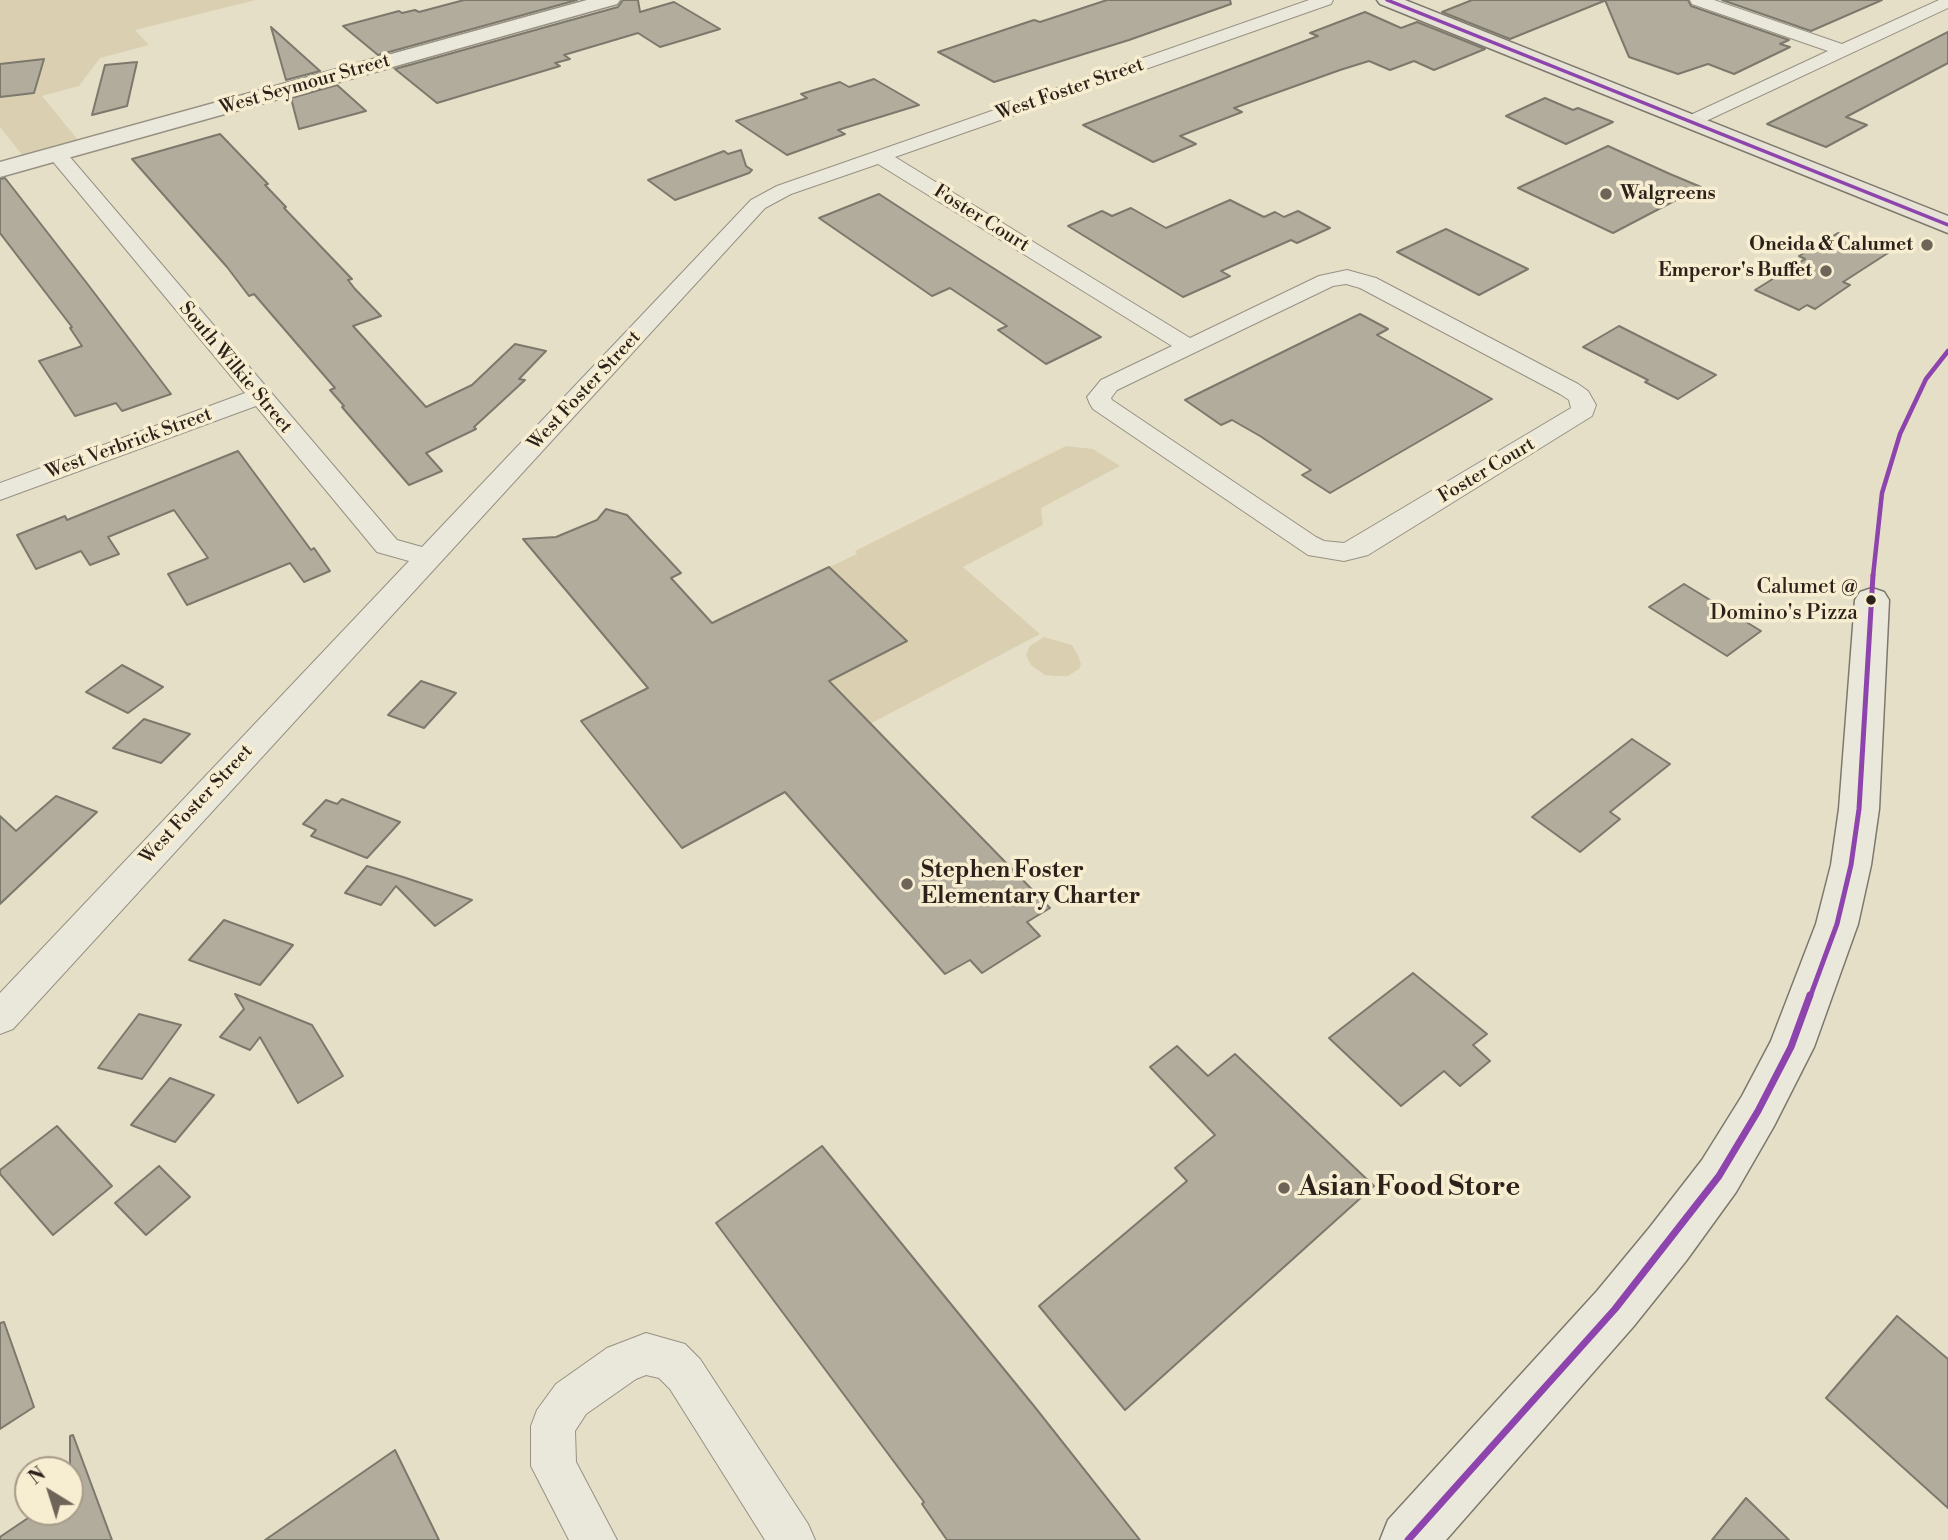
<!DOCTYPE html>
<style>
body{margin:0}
#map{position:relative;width:1948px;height:1540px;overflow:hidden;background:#e6dfc7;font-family:"Libre Bodoni",serif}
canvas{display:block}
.north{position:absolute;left:14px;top:1456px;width:70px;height:70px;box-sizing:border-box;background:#f7eed2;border:2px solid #a69c89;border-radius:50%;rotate:322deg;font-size:19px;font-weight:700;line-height:28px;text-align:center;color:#2d221b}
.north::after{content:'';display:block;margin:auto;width:24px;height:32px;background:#6e6457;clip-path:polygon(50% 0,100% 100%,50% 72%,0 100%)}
</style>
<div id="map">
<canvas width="1948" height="1540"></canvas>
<div class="north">N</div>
</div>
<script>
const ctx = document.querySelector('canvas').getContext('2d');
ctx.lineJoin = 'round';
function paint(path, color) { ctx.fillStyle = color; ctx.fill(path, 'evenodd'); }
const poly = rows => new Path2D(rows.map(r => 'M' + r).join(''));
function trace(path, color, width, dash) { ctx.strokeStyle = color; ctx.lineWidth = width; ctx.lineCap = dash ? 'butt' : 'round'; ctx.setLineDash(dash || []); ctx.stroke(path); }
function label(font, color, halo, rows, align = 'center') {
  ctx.font = font + ' "Libre Bodoni",serif'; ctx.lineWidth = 7; ctx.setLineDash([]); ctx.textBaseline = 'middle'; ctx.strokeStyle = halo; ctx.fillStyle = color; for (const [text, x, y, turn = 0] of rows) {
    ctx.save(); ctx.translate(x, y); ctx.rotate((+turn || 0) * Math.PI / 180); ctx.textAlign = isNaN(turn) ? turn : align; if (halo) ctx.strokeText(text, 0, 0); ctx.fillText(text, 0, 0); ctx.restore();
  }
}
const green = poly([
 [0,0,256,0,135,30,149,45,100,58,79,86,42,96,78,140,23,156,0,127],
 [1066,446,1093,449,1120,466,1041,508,1043,525,963,567,1040,634,870,724,829,681,907,641,829,567,857,554,855,551],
 [1044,637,1072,645,1078,655,1081,664,1079,669,1068,676,1055,676,1045,675,1031,665,1026,655,1030,646]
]);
const building = poly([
 [464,0,577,0,378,55,343,26,399,11,402,13,415,10,419,12,464,0],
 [623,0,638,0,640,12,674,2,720,29,660,47,638,33,564,55,570,59,555,63,560,66,437,103,395,69,618,7,623,0],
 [1107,0,1230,0,1231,4,1129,40,994,82,938,52,1034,20,1040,22,1107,0],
 [1472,0,1603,0,1604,1,1510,39,1442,12,1472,0],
 [1605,0,1688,0,1691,6,1789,40,1780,44,1790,47,1734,74,1708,64,1678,74,1629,57,1605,0],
 [1722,0,1882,0,1811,31,1722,0],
 [1365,12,1401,28,1417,22,1485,49,1434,70,1414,61,1390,70,1369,61,1340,70,1234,108,1242,112,1180,136,1196,144,1153,162,1083,125,1318,36,1310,33,1365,12],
 [271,27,320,71,286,80,271,27],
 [1948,32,1948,63,1846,117,1867,125,1826,147,1767,124,1948,32],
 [44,59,34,93,0,97,0,64,44,59],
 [137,62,127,106,92,115,105,65,137,62],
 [874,79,919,105,838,130,845,134,787,155,736,121,807,98,801,94,840,82,849,87,874,79],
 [337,85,366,111,299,129,291,98,337,85],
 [1545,98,1573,110,1578,108,1613,122,1566,144,1506,116,1545,98],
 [220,134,268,184,265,185,286,207,284,208,352,279,348,280,355,289,381,316,353,326,426,407,472,385,515,344,546,351,519,379,525,380,474,427,476,429,426,453,442,471,409,485,342,407,344,406,330,390,335,388,254,294,249,296,227,267,132,159,220,134],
 [1608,146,1670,174,1701,187,1613,233,1518,188,1608,146],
 [741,150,746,166,752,170,749,173,675,200,648,180,724,151,728,154,741,150],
 [5,178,89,286,171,394,122,411,116,403,75,416,39,361,82,346,70,328,72,327,0,233,0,179,5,178],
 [879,194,979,259,1101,337,1046,364,998,330,1007,326,950,288,932,296,819,218,879,194],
 [1230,200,1264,217,1275,212,1284,217,1298,211,1330,228,1297,243,1291,240,1221,271,1230,276,1183,297,1068,226,1102,211,1112,216,1131,208,1166,228,1230,200],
 [1446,229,1528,269,1479,295,1397,252,1446,229],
 [1838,233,1888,253,1843,282,1850,285,1815,309,1807,305,1799,310,1755,290,1805,259,1799,256,1838,233],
 [1360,314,1388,329,1377,335,1492,399,1330,493,1302,475,1311,470,1260,436,1232,420,1221,425,1185,400,1360,314],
 [1619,326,1716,375,1678,399,1645,382,1648,380,1583,347,1619,326],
 [238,451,311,550,314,548,330,571,304,582,290,563,187,605,168,574,208,558,174,510,108,537,119,554,90,565,81,551,36,569,17,535,65,516,67,520,238,451],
 [606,509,627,515,681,573,671,578,712,623,829,567,907,641,829,681,1050,908,1027,922,1040,936,982,973,970,960,945,974,785,792,682,848,581,721,648,688,523,539,556,537,597,520,606,509],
 [1684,584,1761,631,1727,656,1649,607,1684,584],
 [122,665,163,687,128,713,86,692,122,665],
 [421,681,456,693,424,728,388,715,421,681],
 [144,719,190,734,161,763,113,748,144,719],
 [1632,739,1670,764,1610,812,1620,819,1580,852,1532,817,1632,739],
 [56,796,97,812,0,904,0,816,16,831,56,796],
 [342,799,400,822,367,858,311,836,316,830,303,824,326,800,337,804,342,799],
 [367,866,403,877,472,900,435,926,396,886,381,905,345,893,367,866],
 [224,920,293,945,260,985,189,960,224,920],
 [1413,973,1487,1034,1473,1045,1490,1061,1460,1086,1444,1071,1401,1106,1329,1038,1413,973],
 [235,994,312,1025,343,1076,298,1103,260,1037,250,1050,220,1037,244,1009,235,994],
 [139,1014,181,1025,142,1079,98,1068,139,1014],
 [1177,1046,1208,1076,1235,1054,1374,1186,1125,1410,1039,1306,1187,1181,1175,1168,1215,1135,1150,1067,1177,1046],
 [170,1078,214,1095,175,1142,131,1125,170,1078],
 [57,1126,112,1186,53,1235,0,1174,0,1170,57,1126],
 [822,1146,1034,1406,1140,1540,947,1540,922,1504,924,1502,716,1223,822,1146],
 [159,1166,190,1197,146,1235,115,1203,159,1166],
 [1897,1316,1948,1359,1948,1508,1826,1398,1897,1316],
 [4,1322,34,1407,0,1429,0,1323,4,1322],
 [73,1435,112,1540,0,1540,0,1537,37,1512,70,1512,70,1436,73,1435],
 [395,1450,439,1540,265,1540,395,1450],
 [1746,1498,1789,1540,1712,1540,1746,1498]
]);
const minor = poly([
 [1309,0,1333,0,1331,4,895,157,1190,338,1319,276,1347,270,1376,278,1578,384,1588,391,1596,405,1592,416,1368,555,1344,561,1308,555,1093,409,1090,404,1087,397,1101,380,1172,346,878,164,791,194,765,208,13,1029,0,1034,0,993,409,561,377,552,256,406,0,500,0,483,245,393,50,158,47,154,50,150,64,150,397,540,422,547,751,200,777,186,1309,0],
 [1346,284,1360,288,1560,394,1569,400,1571,408,1344,543,1324,541,1316,537,1112,400,1111,398,1117,390,1333,286,1346,284],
 [1690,0,1714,0,1842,44,1939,0,1948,0,1948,8,1691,128,1682,122,1684,118,1828,51,1692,4,1690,0],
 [646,1333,685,1344,700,1359,808,1524,815,1540,765,1540,670,1389,659,1378,646,1375,636,1379,586,1414,575,1431,576,1462,617,1540,569,1540,531,1466,531,1426,537,1410,556,1384,607,1348,646,1333]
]);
const tertiary = poly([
 [587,0,620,0,617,4,0,177,0,162,587,0]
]);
const secondary = poly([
 [1872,588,1884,592,1889,600,1879,809,1871,865,1858,924,1814,1047,1774,1126,1736,1192,1686,1261,1633,1327,1446,1540,1380,1540,1388,1520,1597,1291,1650,1227,1702,1160,1742,1096,1771,1041,1816,924,1831,865,1839,809,1855,600,1860,592,1872,588]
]);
const primary = poly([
 [1377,0,1405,0,1948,216,1948,233,1380,4,1377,0]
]);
const bus1Far3 = poly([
 [1387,0,1948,225]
]);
const bus1Far2 = poly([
 [1873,576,1882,493,1900,434,1926,379,1948,351]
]);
const bus1Far1 = poly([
 [1810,997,1837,924,1851,865,1859,809,1873,575]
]);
const bus1 = poly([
 [1408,1540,1615,1309,1719,1176,1758,1111,1791,1047,1810,995]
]);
const markers = [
 [1606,194,7,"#6e6457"],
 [1927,245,7,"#6e6457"],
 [1826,271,7,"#6e6457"],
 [1871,600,6,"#2d221b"],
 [907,884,7,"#6e6457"],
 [1284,1188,7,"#6e6457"]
];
const farStreetnames = [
 ["West Seymour Street",305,85,-16],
 ["West Foster Street",1070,90,-19],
 ["Foster Court",981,219,32],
 ["South Wilkie Street",235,368,50],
 ["West Foster Street",585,391,-47],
 ["West Verbrick Street",129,444,-20],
 ["Foster Court",1487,471,-31],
 ["West Foster Street",197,805,-47]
];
const farPoinames = [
 ["Walgreens",1620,194,"left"],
 ["Oneida & Calumet",1913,245],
 ["Emperor's Buffet",1812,271]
];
const busNames = [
 ["Calumet @",1858,588],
 ["Domino's Pizza",1858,614]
];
const poiNames = [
 ["Stephen Foster",921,871],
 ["Elementary Charter",921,897]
];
const nearPoinames = [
 ["Asian Food Store",1298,1188]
];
paint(green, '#dad0b1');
paint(building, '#b2ac9d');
trace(building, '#7d786c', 2);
trace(minor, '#969183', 2);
trace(tertiary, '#969183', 3);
trace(secondary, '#7d786c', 3);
trace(primary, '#7d786c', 3);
paint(minor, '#eae7db');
paint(tertiary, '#eae7db');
paint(secondary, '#eae7db');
paint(primary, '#e6e2d5');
trace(bus1Far3, '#8e44ad', 3.5);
trace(bus1Far2, '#8e44ad', 4.5);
trace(bus1Far1, '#8e44ad', 5);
trace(bus1, '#8e44ad', 7);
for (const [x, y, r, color] of markers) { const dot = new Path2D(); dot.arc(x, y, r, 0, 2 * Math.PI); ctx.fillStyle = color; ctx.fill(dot); trace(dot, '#f7eed2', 2.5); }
label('19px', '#2d221b', '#f7eed2', farStreetnames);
label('bold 19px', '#2d221b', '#f7eed2', farPoinames, 'right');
label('21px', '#2d221b', '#f7eed2', busNames, 'right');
label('bold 23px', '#2d221b', '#f7eed2', poiNames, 'left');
label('bold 28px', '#2d221b', '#f7eed2', nearPoinames, 'left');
</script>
